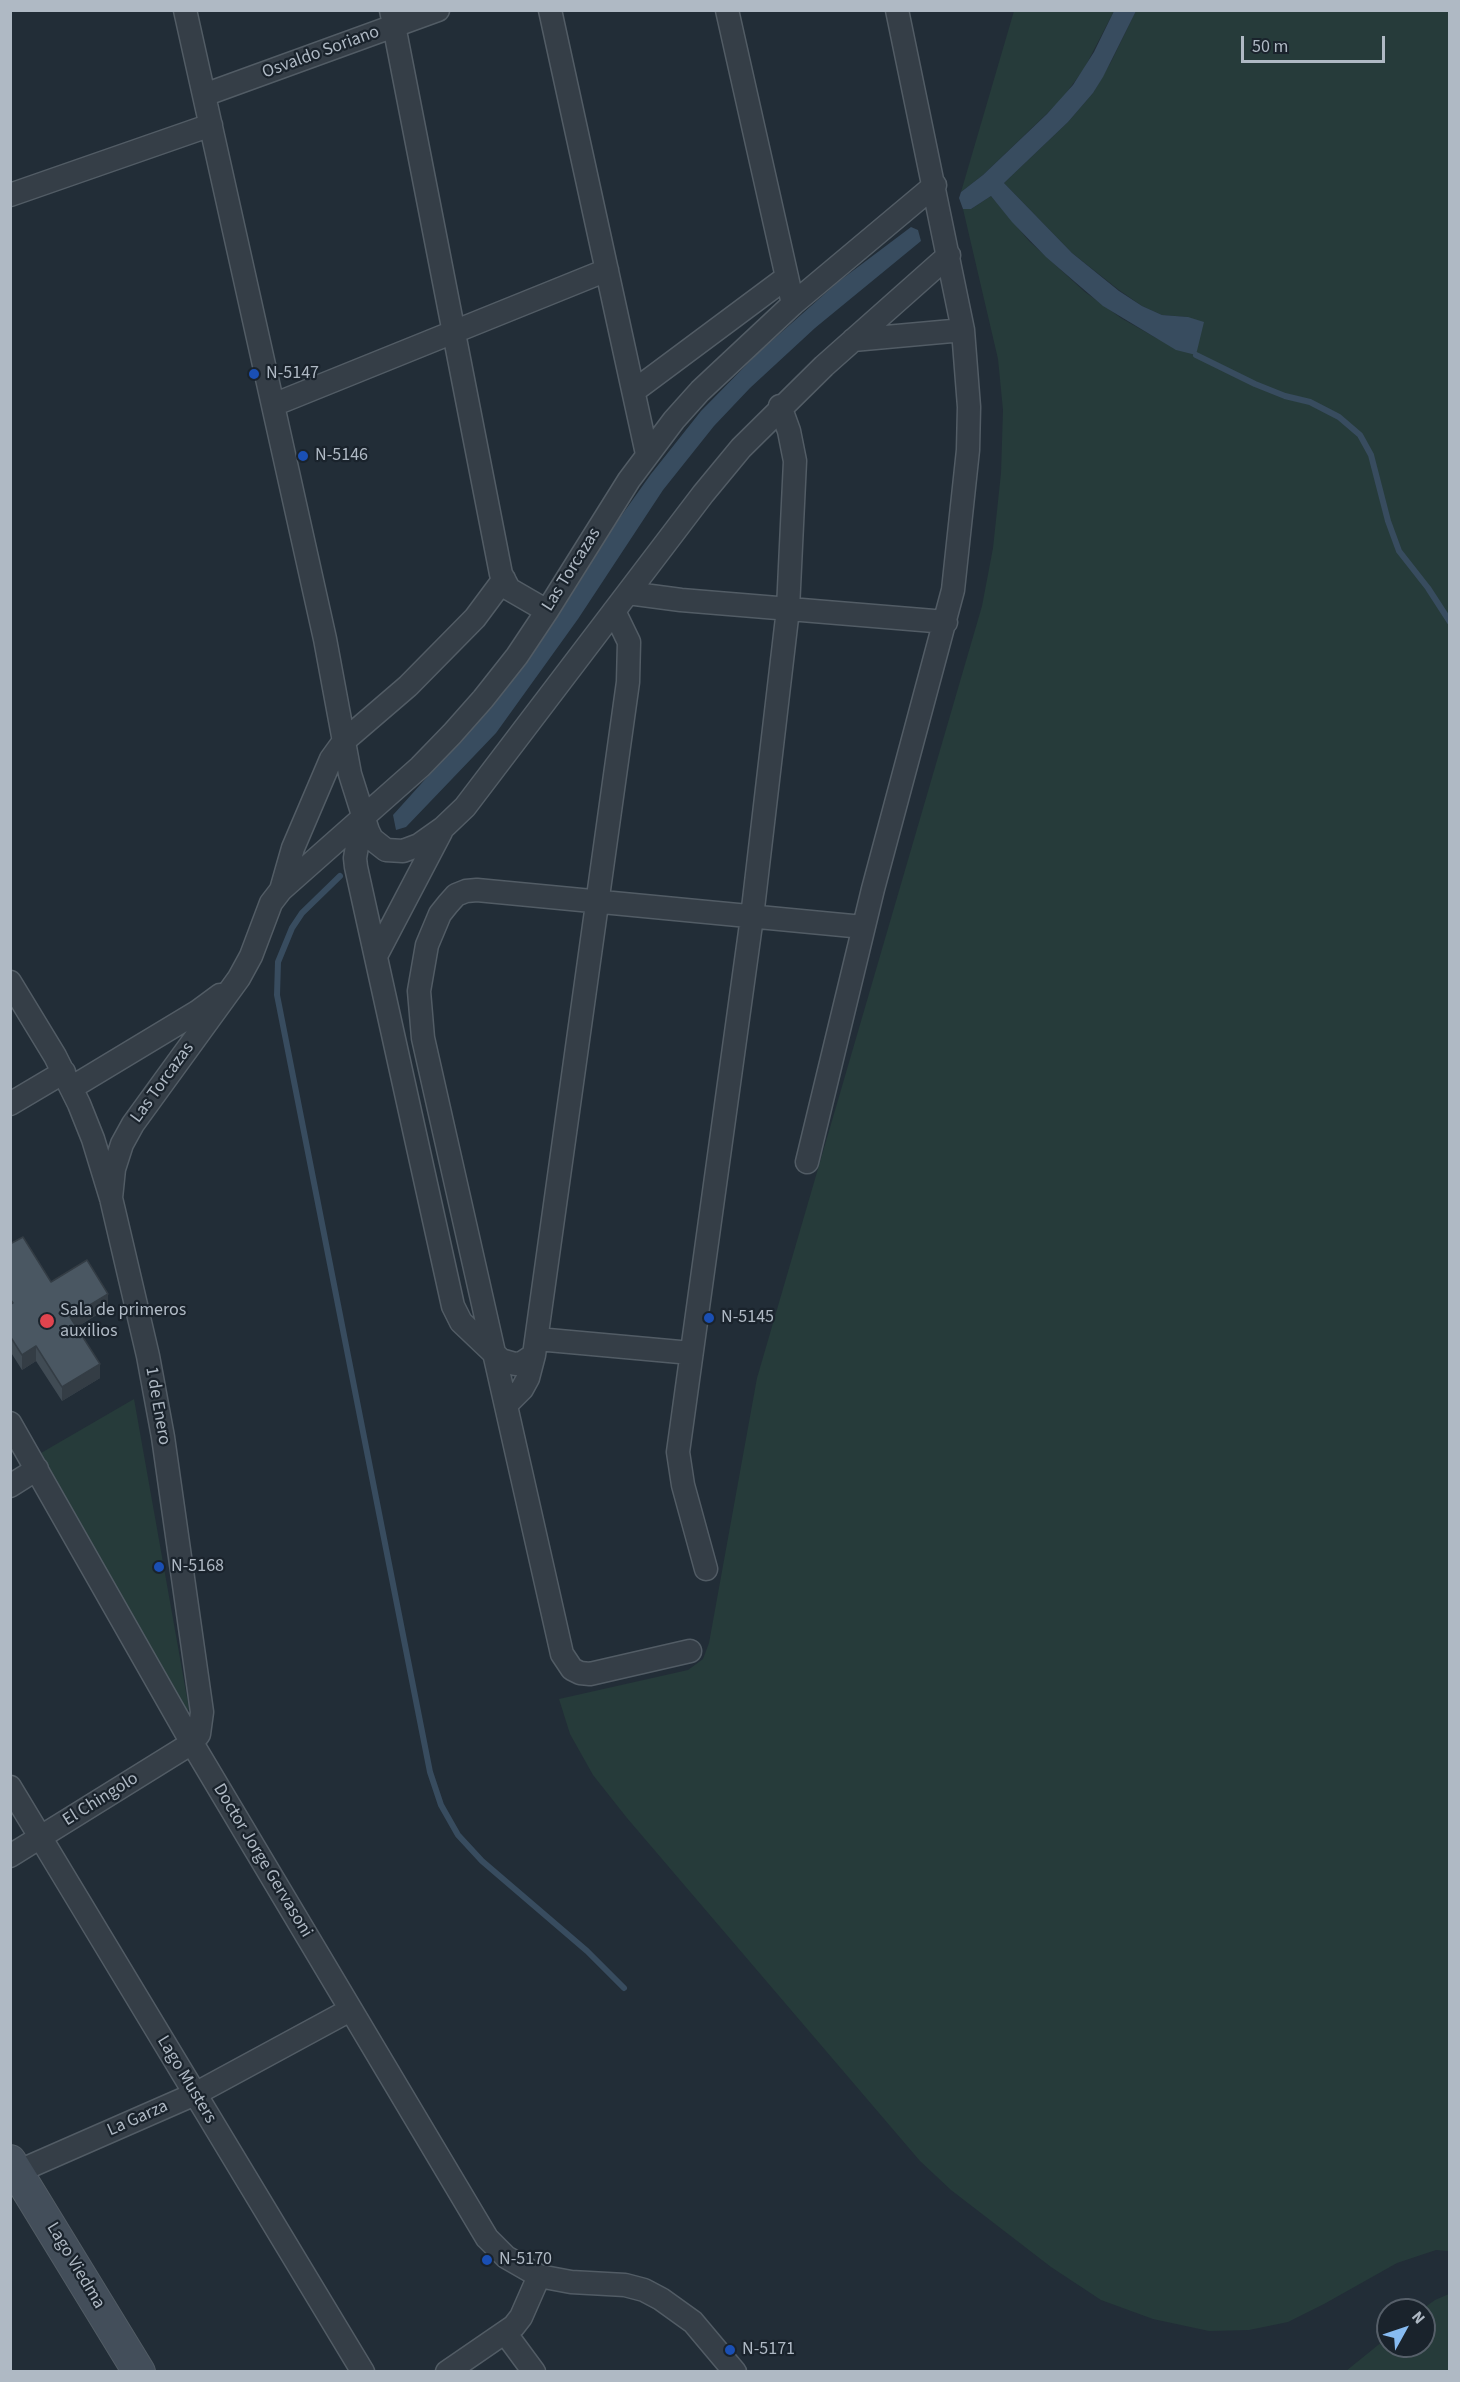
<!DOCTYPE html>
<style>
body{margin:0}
#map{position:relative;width:1460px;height:2382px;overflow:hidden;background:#222d37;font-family:"Source Sans 3",sans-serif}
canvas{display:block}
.frame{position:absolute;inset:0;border:12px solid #afb9c4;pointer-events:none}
.north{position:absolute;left:1376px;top:2298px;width:60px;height:60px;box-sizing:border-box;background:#1a232c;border:2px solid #565f69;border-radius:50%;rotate:50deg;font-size:16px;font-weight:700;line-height:24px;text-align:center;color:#afb9c4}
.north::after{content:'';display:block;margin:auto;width:21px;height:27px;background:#87bbf1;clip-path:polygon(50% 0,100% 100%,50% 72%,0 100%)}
.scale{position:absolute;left:1241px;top:36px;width:144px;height:27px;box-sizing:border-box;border:3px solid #afb9c4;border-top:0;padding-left:8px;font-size:18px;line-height:21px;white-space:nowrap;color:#afb9c4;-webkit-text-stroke:4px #1a232c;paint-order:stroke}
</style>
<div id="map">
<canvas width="1460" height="2382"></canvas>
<div class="frame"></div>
<div class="north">N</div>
<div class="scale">50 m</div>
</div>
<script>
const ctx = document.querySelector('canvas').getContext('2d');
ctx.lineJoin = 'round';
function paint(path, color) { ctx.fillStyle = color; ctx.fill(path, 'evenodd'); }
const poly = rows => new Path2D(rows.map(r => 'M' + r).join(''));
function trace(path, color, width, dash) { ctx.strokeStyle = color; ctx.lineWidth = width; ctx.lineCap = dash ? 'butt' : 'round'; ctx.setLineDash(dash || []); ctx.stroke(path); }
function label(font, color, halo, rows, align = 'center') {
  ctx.font = font + ' "Source Sans 3",sans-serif'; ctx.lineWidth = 4.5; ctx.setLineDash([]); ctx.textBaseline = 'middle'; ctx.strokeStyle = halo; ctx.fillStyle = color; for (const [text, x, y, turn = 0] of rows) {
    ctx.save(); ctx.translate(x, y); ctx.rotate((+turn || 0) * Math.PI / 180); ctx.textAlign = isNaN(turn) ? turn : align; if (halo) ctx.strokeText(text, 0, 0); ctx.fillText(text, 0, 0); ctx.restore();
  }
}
const green = poly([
 [1014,11,1114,11,1084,69,1061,100,983,175,961,192],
 [1136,11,1449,11,1449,2251,1436,2250,1397,2263,1324,2304,1288,2322,1249,2330,1209,2331,1153,2319,1101,2300,1051,2267,951,2190,920,2161,627,1818,593,1775,570,1734,559,1699,688,1670,703,1659,709,1643,757,1378,982,606,993,548,1001,473,1003,410,998,359,963,209,971,209,991,196,1029,241,1085,292,1121,318,1158,339,1188,317,1162,315,1142,306,1119,290,1072,253,1004,183,1068,122,1093,93,1111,62],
 [134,1399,189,1709,185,1716,41,1453],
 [1449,2294,1449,2371,1346,2371,1388,2337,1388,2346,1424,2346,1424,2310,1421,2310,1435,2300]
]);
const water = poly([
 [1114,11,1136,11,1103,77,1093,93,1068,122,1004,183,1072,253,1119,291,1142,306,1162,315,1188,317,1204,322,1196,355,1176,350,1103,306,1046,257,1012,222,991,196,971,209,963,209,959,198,961,192,983,175,1047,114,1073,85,1094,52],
 [911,227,918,230,921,241,815,328,750,388,714,426,663,490,578,619,496,733,406,827,396,830,393,815,483,715,570,596,604,540,651,474,701,411,757,354,838,282]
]);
const stream = poly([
 [1196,355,1255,384,1285,396,1310,402,1339,417,1360,435,1371,455,1388,521,1399,551,1428,588,1450,622],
 [340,876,302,913,292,928,278,962,277,995,430,1772,441,1805,458,1835,482,1861,587,1951,624,1988]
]);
const street = poly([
 [185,10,325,639,350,774,368,831,372,839,386,850,403,851,419,845,443,828,465,807,703,494,741,448,824,366,949,255],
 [391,10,501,574,509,589,547,611],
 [550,10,647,454],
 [727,10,793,304],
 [204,95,438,10],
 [10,195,211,125],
 [853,340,963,330],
 [634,391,787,277],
 [273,405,607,270],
 [628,593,681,600,946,622],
 [362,818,355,858,356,867,453,1306,461,1322,501,1360,515,1364,522,1363,534,1355],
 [281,890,293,848,331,759,344,741,408,686,475,618,504,579],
 [376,956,441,832],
 [10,982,55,1056,79,1104,93,1139,111,1198,148,1356,163,1437,202,1712,199,1734,192,1743,10,1856],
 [71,1088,197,1012,220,995],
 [10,1104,64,1072],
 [807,1162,873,889,953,590,968,450,969,407,963,330,897,10],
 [111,1198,114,1169,122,1144,133,1124,239,978,251,956,271,903,281,890,420,767,452,734,483,699,517,656,547,611,629,480,674,420,700,391,793,304,935,185],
 [537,1339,691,1353],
 [506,1405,522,1389,528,1378,534,1355,628,682,629,642,614,611],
 [10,1423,192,1743,487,2238,506,2257,539,2276,571,2282,625,2285,644,2290,661,2299,693,2322,735,2372],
 [10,1486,37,1469],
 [706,1569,683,1485,678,1452,752,917,788,609,795,461,789,431,780,406],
 [690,1651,590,1674,580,1673,572,1669,562,1654,423,1038,419,991,427,945,440,914,448,904,456,895,466,891,477,890,863,927],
 [10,1787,363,2372],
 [17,2172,195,2094,350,2010],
 [506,2334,534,2372],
 [447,2372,514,2326,521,2317,539,2276]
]);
const secondary = poly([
 [10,2161,139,2372]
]);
const wall = poly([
 [10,1244,51,1282,108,1308,77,1327,100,1378,62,1401,36,1361,22,1370,10,1351]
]);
const shadedWall = poly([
 [108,1294,108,1308,70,1331,70,1317],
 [36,1346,36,1361,22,1370,22,1355],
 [100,1364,100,1378,62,1401,62,1387]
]);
const building = poly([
 [23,1237,51,1282,87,1260,108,1294,70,1317,100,1364,62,1387,36,1346,22,1355,10,1336,10,1305,13,1303,10,1299,10,1244,23,1237]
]);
const markers = [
 [254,374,6,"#1a4fb4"],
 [303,456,6,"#1a4fb4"],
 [709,1318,6,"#1a4fb4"],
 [47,1321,8,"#e0444e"],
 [159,1567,6,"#1a4fb4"],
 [487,2260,6,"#1a4fb4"],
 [730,2350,6,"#1a4fb4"]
];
const streetNames = [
 ["Osvaldo Soriano",321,53,-20],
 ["Las Torcazas",572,570,-58],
 ["Las Torcazas",163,1083,-54],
 ["1 de Enero",157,1406,80],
 ["El Chingolo",101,1800,-32],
 ["Doctor Jorge Gervasoni",262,1861,59],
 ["Lago Musters",186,2080,59],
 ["La Garza",138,2119,-24],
 ["Lago Viedma",75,2266,59]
];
const poiNames = [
 ["N-5147",266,374],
 ["N-5146",315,456],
 ["Sala de primeros",60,1311],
 ["auxilios",60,1332],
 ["N-5145",721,1318],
 ["N-5168",171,1567],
 ["N-5170",499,2260],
 ["N-5171",742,2350]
];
paint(green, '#263b3a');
paint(water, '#384c5f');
trace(stream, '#384c5f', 6);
trace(street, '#525c65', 25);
trace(secondary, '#525c65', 34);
trace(street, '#353e47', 22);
trace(secondary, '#434e5a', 32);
paint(wall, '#404b54');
paint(shadedWall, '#343d45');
paint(building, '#4a5762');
trace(building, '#343d45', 1.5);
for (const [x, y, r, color] of markers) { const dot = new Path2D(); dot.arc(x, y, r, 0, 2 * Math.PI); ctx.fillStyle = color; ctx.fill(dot); trace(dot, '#1a232c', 2); }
label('18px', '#afb9c4', '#1a232c', streetNames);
label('18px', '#afb9c4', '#1a232c', poiNames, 'left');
</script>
